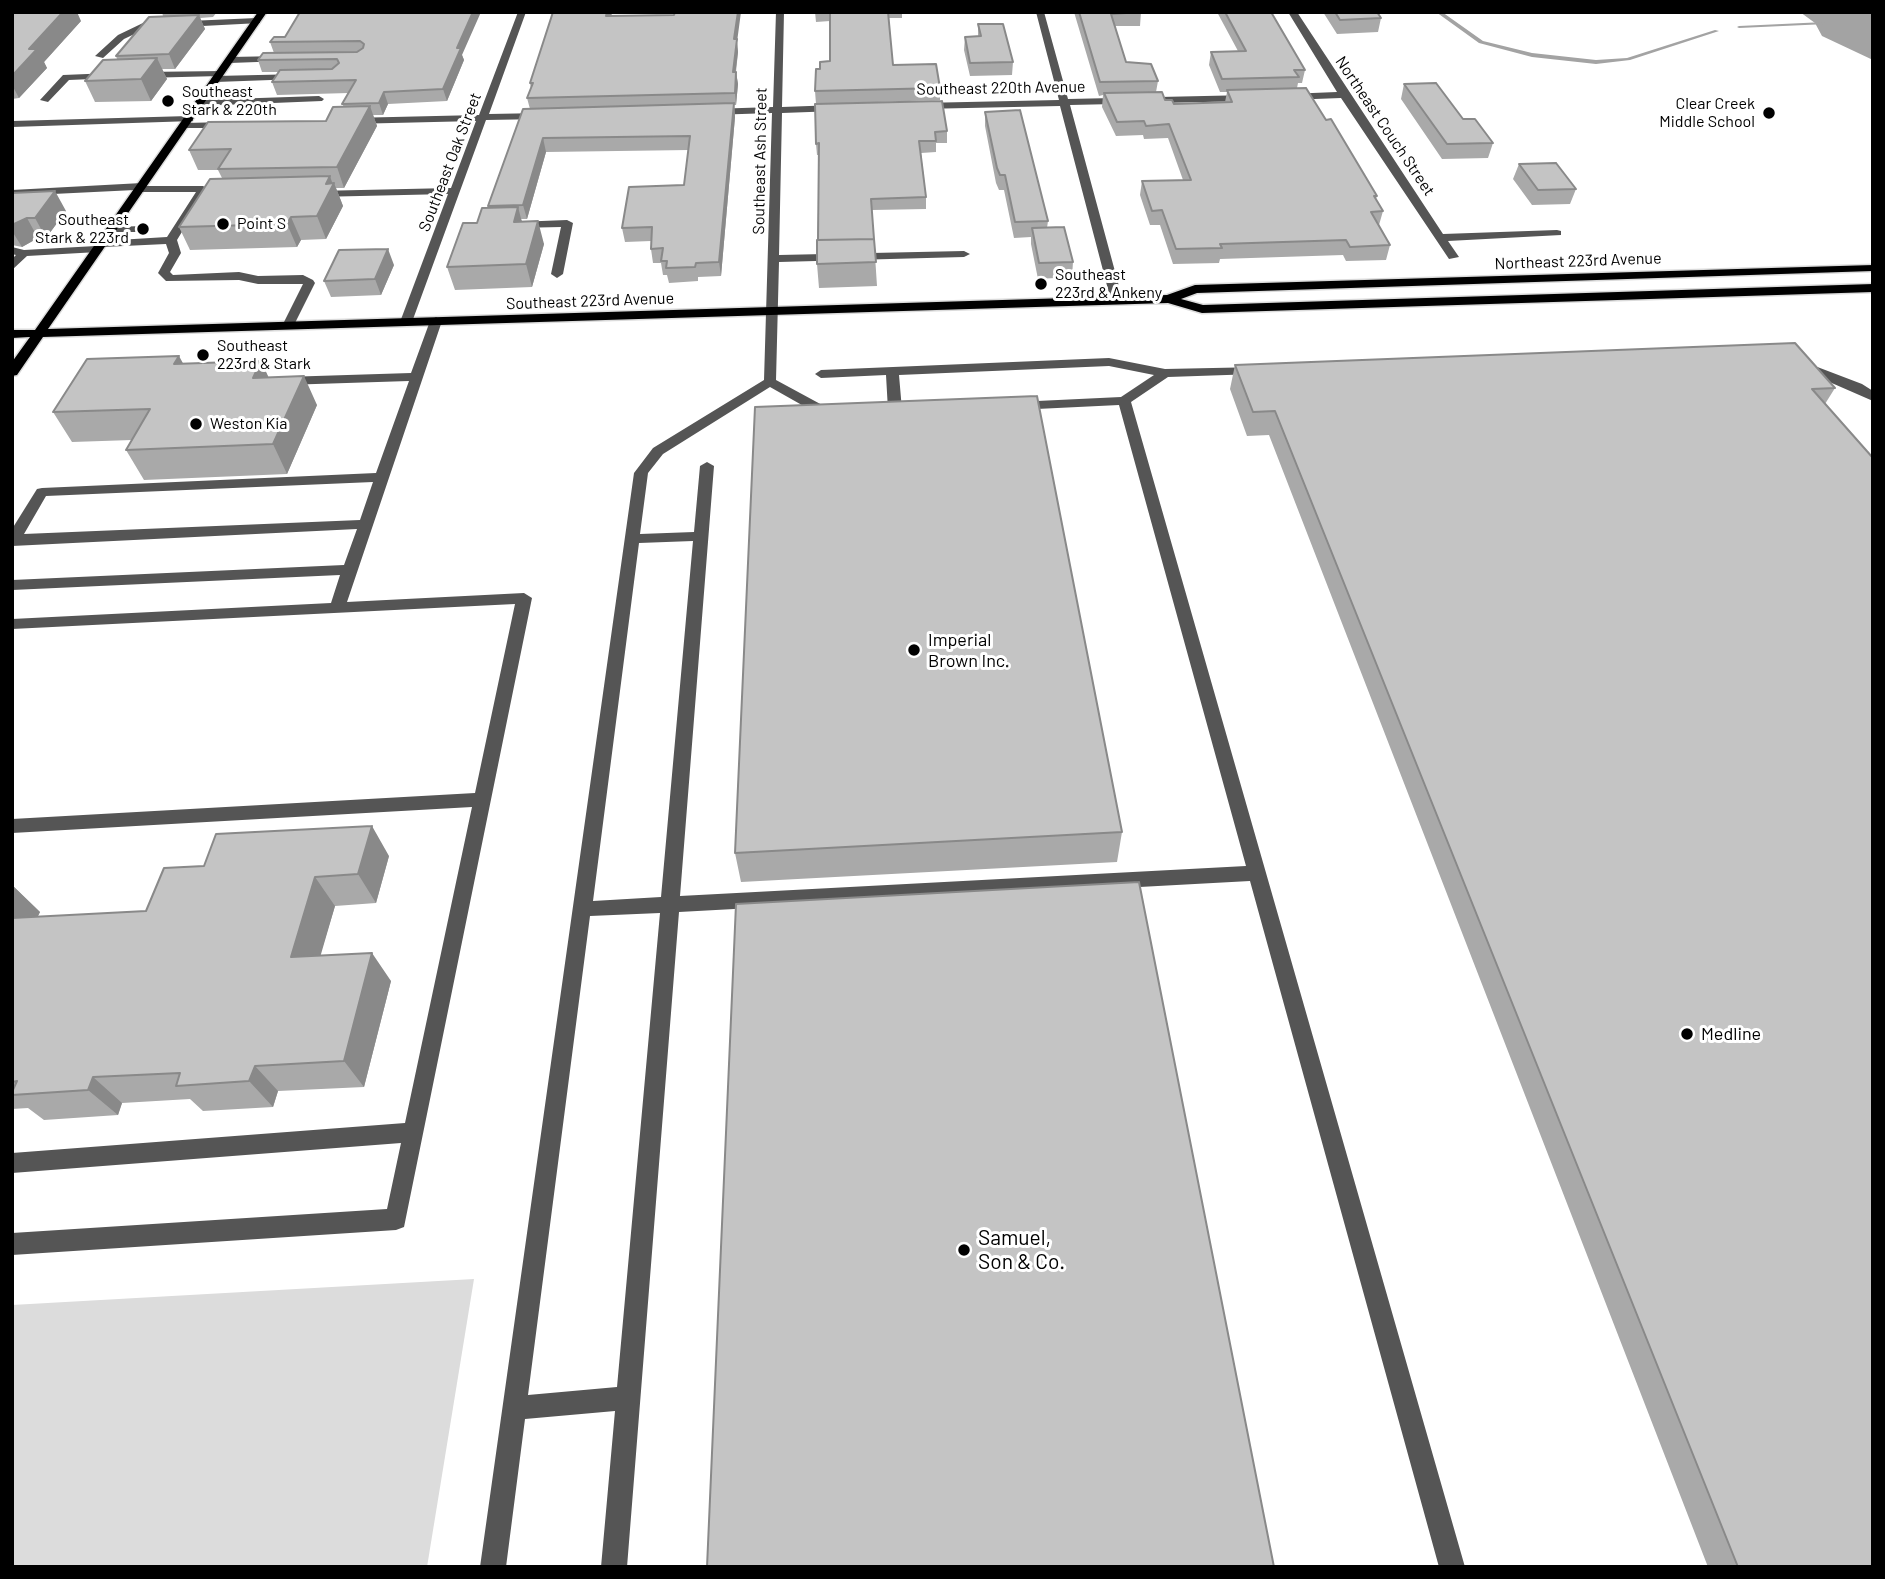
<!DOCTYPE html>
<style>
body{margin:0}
#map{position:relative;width:1885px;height:1579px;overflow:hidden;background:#fff;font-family:Barlow,sans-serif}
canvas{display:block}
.frame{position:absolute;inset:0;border:14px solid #000;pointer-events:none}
</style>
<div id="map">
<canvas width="1885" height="1579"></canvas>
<div class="frame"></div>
</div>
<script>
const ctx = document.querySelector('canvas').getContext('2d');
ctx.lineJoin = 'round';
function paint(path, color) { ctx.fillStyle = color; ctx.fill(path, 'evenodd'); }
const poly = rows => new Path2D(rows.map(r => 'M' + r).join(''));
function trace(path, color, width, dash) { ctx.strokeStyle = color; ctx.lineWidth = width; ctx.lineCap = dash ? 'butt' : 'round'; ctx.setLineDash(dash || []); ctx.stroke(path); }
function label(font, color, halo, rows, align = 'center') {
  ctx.font = font + ' Barlow,sans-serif'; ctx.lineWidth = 6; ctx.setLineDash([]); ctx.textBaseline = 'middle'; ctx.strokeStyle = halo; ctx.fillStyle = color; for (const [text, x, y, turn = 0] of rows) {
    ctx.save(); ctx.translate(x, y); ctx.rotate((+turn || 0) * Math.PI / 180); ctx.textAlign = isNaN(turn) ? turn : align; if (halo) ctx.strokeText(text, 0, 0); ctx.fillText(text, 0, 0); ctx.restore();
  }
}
const green = poly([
 [474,1279,427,1567,12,1567,12,1305]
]);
const water = poly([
 [1800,12,1873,12,1873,60,1822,36,1815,23]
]);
const stream = poly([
 [1436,12,1442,12,1483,41,1532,53,1596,60,1627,58,1715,30,1719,31,1630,60,1596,64,1532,57,1479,43,1436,12],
 [1825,22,1827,24,1739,28,1737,27,1739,26,1825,22]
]);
const minor = poly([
 [66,12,88,12,36,22,12,32,12,26,31,18,66,12],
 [518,12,526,12,489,114,543,113,548,116,543,119,486,120,412,322,402,325,400,322,448,194,316,197,311,194,316,191,451,188,476,121,350,124,345,121,350,118,479,115,518,12],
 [776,12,784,12,782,107,837,105,842,108,837,111,782,113,779,255,964,251,970,254,964,257,779,262,776,380,824,406,839,408,841,411,834,415,816,413,770,387,663,454,648,473,640,534,694,532,700,466,707,462,714,466,680,896,1246,866,1119,405,1016,410,1009,406,1016,402,1121,397,1154,375,1109,366,899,375,902,410,895,414,888,410,886,375,821,378,815,374,821,370,1109,358,1165,369,1261,367,1261,373,1256,374,1168,377,1131,402,1465,1567,1439,1567,1250,881,679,912,627,1567,601,1567,615,1411,525,1419,506,1567,480,1567,634,473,653,448,764,380,772,113,711,115,706,112,711,109,773,107,776,12],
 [693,541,661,897,593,901,639,543,693,541],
 [660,913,617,1387,528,1395,590,916,660,913],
 [1036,12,1044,12,1068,99,1250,95,1255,98,1250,101,1070,105,1123,301,1121,304,1111,301,1060,106,921,109,916,106,921,103,1059,100,1036,12],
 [1288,12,1297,12,1443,234,1557,230,1561,231,1561,235,1448,241,1459,257,1449,259,1341,98,1288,100,1283,97,1288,94,1337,92,1288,12],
 [257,18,260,19,260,23,145,29,124,39,103,58,95,56,118,35,143,23,257,18],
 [281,56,286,59,284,61,230,63,225,60,230,57,281,56],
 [223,71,223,75,220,76,143,78,138,75,143,72,223,71],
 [112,73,117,76,115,78,69,80,48,102,40,100,63,75,112,73],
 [301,74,303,76,298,79,216,82,211,79,216,76,301,74],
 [319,96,324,99,322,101,200,106,195,103,200,100,319,96],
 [189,116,193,117,193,121,12,127,12,121,189,116],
 [184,123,228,122,233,125,228,128,180,128,180,124,184,123],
 [142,183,147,186,203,186,208,189,177,240,181,253,170,272,173,275,239,272,258,276,303,275,313,280,315,283,292,329,282,326,303,284,258,284,239,280,166,281,158,273,169,253,166,244,103,247,102,251,98,252,27,256,12,270,12,259,16,255,12,254,12,247,24,250,96,246,97,242,101,241,167,237,196,192,140,192,135,190,12,196,12,190,142,183],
 [567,220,573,223,563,274,557,278,551,274,561,227,516,228,510,225,516,222,567,220],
 [111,227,143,226,149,229,143,232,107,232,105,230,111,227],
 [436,317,442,321,347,602,524,593,532,598,404,1227,396,1230,12,1255,12,1233,387,1209,401,1143,12,1173,12,1153,405,1123,472,807,12,833,12,819,475,793,515,604,12,629,12,619,331,603,340,575,12,590,12,580,344,565,357,529,12,546,12,529,37,489,42,488,376,473,409,381,284,385,278,381,284,377,411,373,430,321,436,317],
 [373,482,360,520,24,534,46,496,373,482],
 [1799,360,1862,384,1873,391,1873,401,1795,367,1795,361,1799,360]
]);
const major = poly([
 [258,12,267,12,48,329,1167,295,1195,285,1873,265,1873,271,1197,293,1181,299,1203,305,1873,284,1873,292,1202,313,1168,303,43,337,17,375,12,376,12,362,30,337,12,338,12,330,35,330,258,12]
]);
const wall = poly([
 [162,12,217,12,213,17,200,18,205,29,175,69,162,69,167,79,151,101,95,102,85,81,117,59,116,56,163,16],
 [300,12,462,55,464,60,447,101,388,104,383,115,373,115,377,126,344,188,336,188,343,206,326,239,301,240,297,247,190,250,179,227,222,178,218,170,198,170,189,150,326,121,344,107,342,104,349,93,277,95,272,82,279,72,262,72,258,60,274,53,270,42,285,37],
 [553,12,612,12,611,16,737,42,738,52,736,72,738,84,736,105,734,105,735,117,721,276,698,277,698,281,669,283,667,275,663,275,661,263,653,263,651,249,651,241,625,242,622,228,684,185,689,150,546,152,527,219,521,219,522,221,544,244,532,287,455,290,447,267,488,207,488,206,530,109,527,98,531,89,530,83],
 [815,12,902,12,902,18,888,18,893,65,940,88,940,100,816,104,815,91,820,69,830,61,830,21,816,22],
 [1074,12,1141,12,1140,26,1115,26,1126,62,1158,81,1156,92,1165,100,1174,104,1225,102,1227,92,1220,92,1209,65,1211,52,1238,51,1217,12,1271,12,1305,70,1302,83,1298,83,1297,88,1377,196,1376,199,1383,211,1379,225,1390,245,1386,260,1346,261,1343,255,1220,259,1219,263,1173,264,1160,225,1150,225,1140,195,1142,181,1183,180,1168,138,1144,139,1143,135,1116,136,1102,107,1103,95,1099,96],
 [1323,12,1377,12,1381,18,1378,32,1337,34],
 [12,13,81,21,44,62,47,68,19,98,12,99],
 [978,24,1013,62,1012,75,970,76,964,50,965,37,978,36],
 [1404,84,1463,119,1493,143,1488,158,1442,159,1401,99],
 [815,104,947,131,947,143,936,143,936,152,921,153,926,197,926,209,872,210,877,286,819,288,817,264,819,155,817,155,816,144],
 [985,112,1048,221,1047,228,1073,262,1072,277,1038,279,1031,244,1031,237,1014,238,1004,190,999,190,996,183,985,126],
 [1519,164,1576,189,1570,204,1532,205,1513,179],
 [12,193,66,211,46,238,38,238,22,247,12,245],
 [394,265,381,295,331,297,324,281],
 [261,361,268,377,317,405,287,474,144,480,126,450,132,440,72,442,53,412,184,364],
 [1235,365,1835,388,1825,404,1873,1567,1708,1567,1269,435,1247,436,1230,389],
 [1122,832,1117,862,741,882,735,853],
 [389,856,376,903,335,906,320,955,391,981,364,1087,278,1091,273,1107,203,1111,190,1099,122,1103,118,1115,44,1120,28,1108,12,1109,12,885,40,912,37,917,146,911]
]);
const shadedWall = poly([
 [63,12,77,12,81,21,44,62,47,68,19,98,12,85,12,76,29,49],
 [473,12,481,12,462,55,464,60,447,101,443,89,457,48],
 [607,12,612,12,609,29,606,16],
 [738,12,741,12,737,42,738,52,734,84,733,72,734,39],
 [199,15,205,29,175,69,169,54],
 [157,58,167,79,151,101,141,79],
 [736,72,738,84,736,105,735,93],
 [384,92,388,104,383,115,379,103],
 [734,103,735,117,721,276,719,262],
 [370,106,377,126,344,188,337,167],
 [543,138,546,152,527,219,523,205],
 [330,176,333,185,334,183,343,206,326,239,317,216,326,184],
 [55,191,66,211,46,238,35,218],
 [518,207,524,230,514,222],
 [291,217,301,240,297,247,287,224],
 [27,218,38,238,22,247,12,231,12,225],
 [538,221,544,244,532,287,526,264],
 [388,249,394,265,381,295,375,279],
 [179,356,195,385,174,364],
 [261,361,275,391,253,378],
 [304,376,317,405,287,474,273,444],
 [372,826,389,856,376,903,358,874],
 [315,877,335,906,312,985,291,957],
 [12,885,40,912,23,948,12,937],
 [372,953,391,981,364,1087,344,1061],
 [255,1066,278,1091,273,1107,249,1081],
 [93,1077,122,1103,118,1115,88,1090]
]);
const building = poly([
 [14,12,63,12,29,49,37,49,12,76,12,13,14,12],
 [300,12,473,12,457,48,461,48,443,89,384,92,379,103,342,104,356,80,272,82,280,70,332,69,339,63,337,59,258,60,263,53,357,52,363,48,364,44,360,41,270,42,274,37,285,37,300,12],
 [553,12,607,12,606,16,674,15,675,12,738,12,734,39,737,39,733,72,736,72,735,93,527,98,533,83,530,83,553,12],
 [830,12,888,12,893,65,936,64,940,88,815,91,816,69,820,69,820,62,830,61,830,12],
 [1079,12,1141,12,1111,14,1126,62,1151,64,1158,81,1100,82,1079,12],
 [1225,12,1271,12,1305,70,1294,70,1299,77,1222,79,1211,52,1246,51,1225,12],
 [1335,12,1377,12,1381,18,1340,20,1335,12],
 [199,15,169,54,116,56,149,17,199,15],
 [978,24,1003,24,1013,62,970,63,965,37,981,36,978,24],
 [157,58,141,79,85,81,103,60,157,58],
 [1436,83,1463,119,1475,119,1493,143,1447,144,1404,84,1436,83],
 [1306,88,1326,120,1331,119,1377,196,1374,196,1383,211,1371,212,1390,245,1350,247,1346,240,1220,244,1222,248,1176,249,1162,210,1152,211,1142,181,1191,180,1169,124,1146,126,1144,121,1117,122,1104,93,1162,92,1165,100,1172,100,1174,104,1232,102,1227,90,1306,88],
 [942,101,947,131,935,132,936,141,919,141,926,197,871,199,874,239,818,240,819,143,816,144,815,104,942,101],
 [734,103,719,262,696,263,695,267,666,268,667,261,661,261,663,248,651,249,652,227,622,228,629,187,684,185,690,136,543,138,523,205,488,206,523,109,734,103],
 [370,106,337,167,218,169,231,149,189,150,208,122,326,121,333,107,370,106],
 [1020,110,1048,221,1015,222,1005,175,1000,175,997,168,985,112,1020,110],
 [1556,163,1576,189,1538,190,1519,164,1556,163],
 [330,176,326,184,334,183,317,216,291,217,287,224,179,227,210,179,330,176],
 [55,191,35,218,27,218,12,225,12,193,55,191],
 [518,207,514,222,538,221,526,264,447,267,463,223,477,223,482,208,518,207],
 [1064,227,1073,262,1039,263,1032,228,1064,227],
 [874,239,876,262,817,264,817,240,874,239],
 [388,249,375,279,324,281,339,250,388,249],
 [1795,343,1835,388,1812,389,1873,458,1873,1567,1738,1567,1275,411,1253,412,1235,365,1795,343],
 [179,356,174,364,261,361,253,378,304,376,273,444,126,450,150,409,53,412,87,359,179,356],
 [1037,396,1122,832,735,853,755,407,1037,396],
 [372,826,358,874,315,877,291,957,372,953,344,1061,255,1066,249,1081,176,1086,180,1073,93,1077,88,1090,12,1095,12,1092,17,1081,12,1082,12,918,146,911,164,868,204,866,216,834,372,826],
 [1139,882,1274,1567,707,1567,736,904,1139,882]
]);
const markers = [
 [168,101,7,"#000"],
 [1769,113,7,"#000"],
 [223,224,7,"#000"],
 [143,229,7,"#000"],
 [1041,284,7,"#000"],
 [203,355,7,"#000"],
 [196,424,7,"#000"],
 [914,650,7,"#000"],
 [1687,1034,7,"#000"],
 [964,1250,7,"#000"]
];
const farStreetnames = [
 ["Southeast 220th Avenue",1001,88,-1],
 ["Northeast Couch Street",1385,126,56],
 ["Southeast Ash Street",760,161,-89],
 ["Southeast Oak Street",450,162,-69],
 ["Northeast 223rd Avenue",1578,261,-2],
 ["Southeast 223rd Avenue",590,301,-2]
];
const farPoinames = [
 ["Southeast",182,92],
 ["Stark & 220th",182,110],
 ["Clear Creek",1755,104,"right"],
 ["Middle School",1755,122,"right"],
 ["Southeast",129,220,"right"],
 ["Stark & 223rd",129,238,"right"],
 ["Point S",237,224],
 ["Southeast",1055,275],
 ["223rd & Ankeny",1055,293],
 ["Southeast",217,346],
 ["223rd & Stark",217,364],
 ["Weston Kia",210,424]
];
const poiNames = [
 ["Imperial",928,640],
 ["Brown Inc.",928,661],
 ["Medline",1701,1034]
];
const nearPoinames = [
 ["Samuel,",978,1238],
 ["Son & Co.",978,1262]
];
paint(green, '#dcdcdc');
paint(water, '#a3a3a3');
paint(stream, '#a3a3a3');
trace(major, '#dbdbdb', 3);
paint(minor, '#555');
paint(major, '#000');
paint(wall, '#a9a9a9');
paint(shadedWall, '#898989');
paint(building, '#c4c4c4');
trace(building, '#898989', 2);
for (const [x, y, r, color] of markers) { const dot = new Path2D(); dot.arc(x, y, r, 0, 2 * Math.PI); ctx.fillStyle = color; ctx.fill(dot); trace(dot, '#fff', 2.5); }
label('16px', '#000', '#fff', farStreetnames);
label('16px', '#000', '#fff', farPoinames, 'left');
label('18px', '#000', '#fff', poiNames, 'left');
label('21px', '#000', '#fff', nearPoinames, 'left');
</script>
